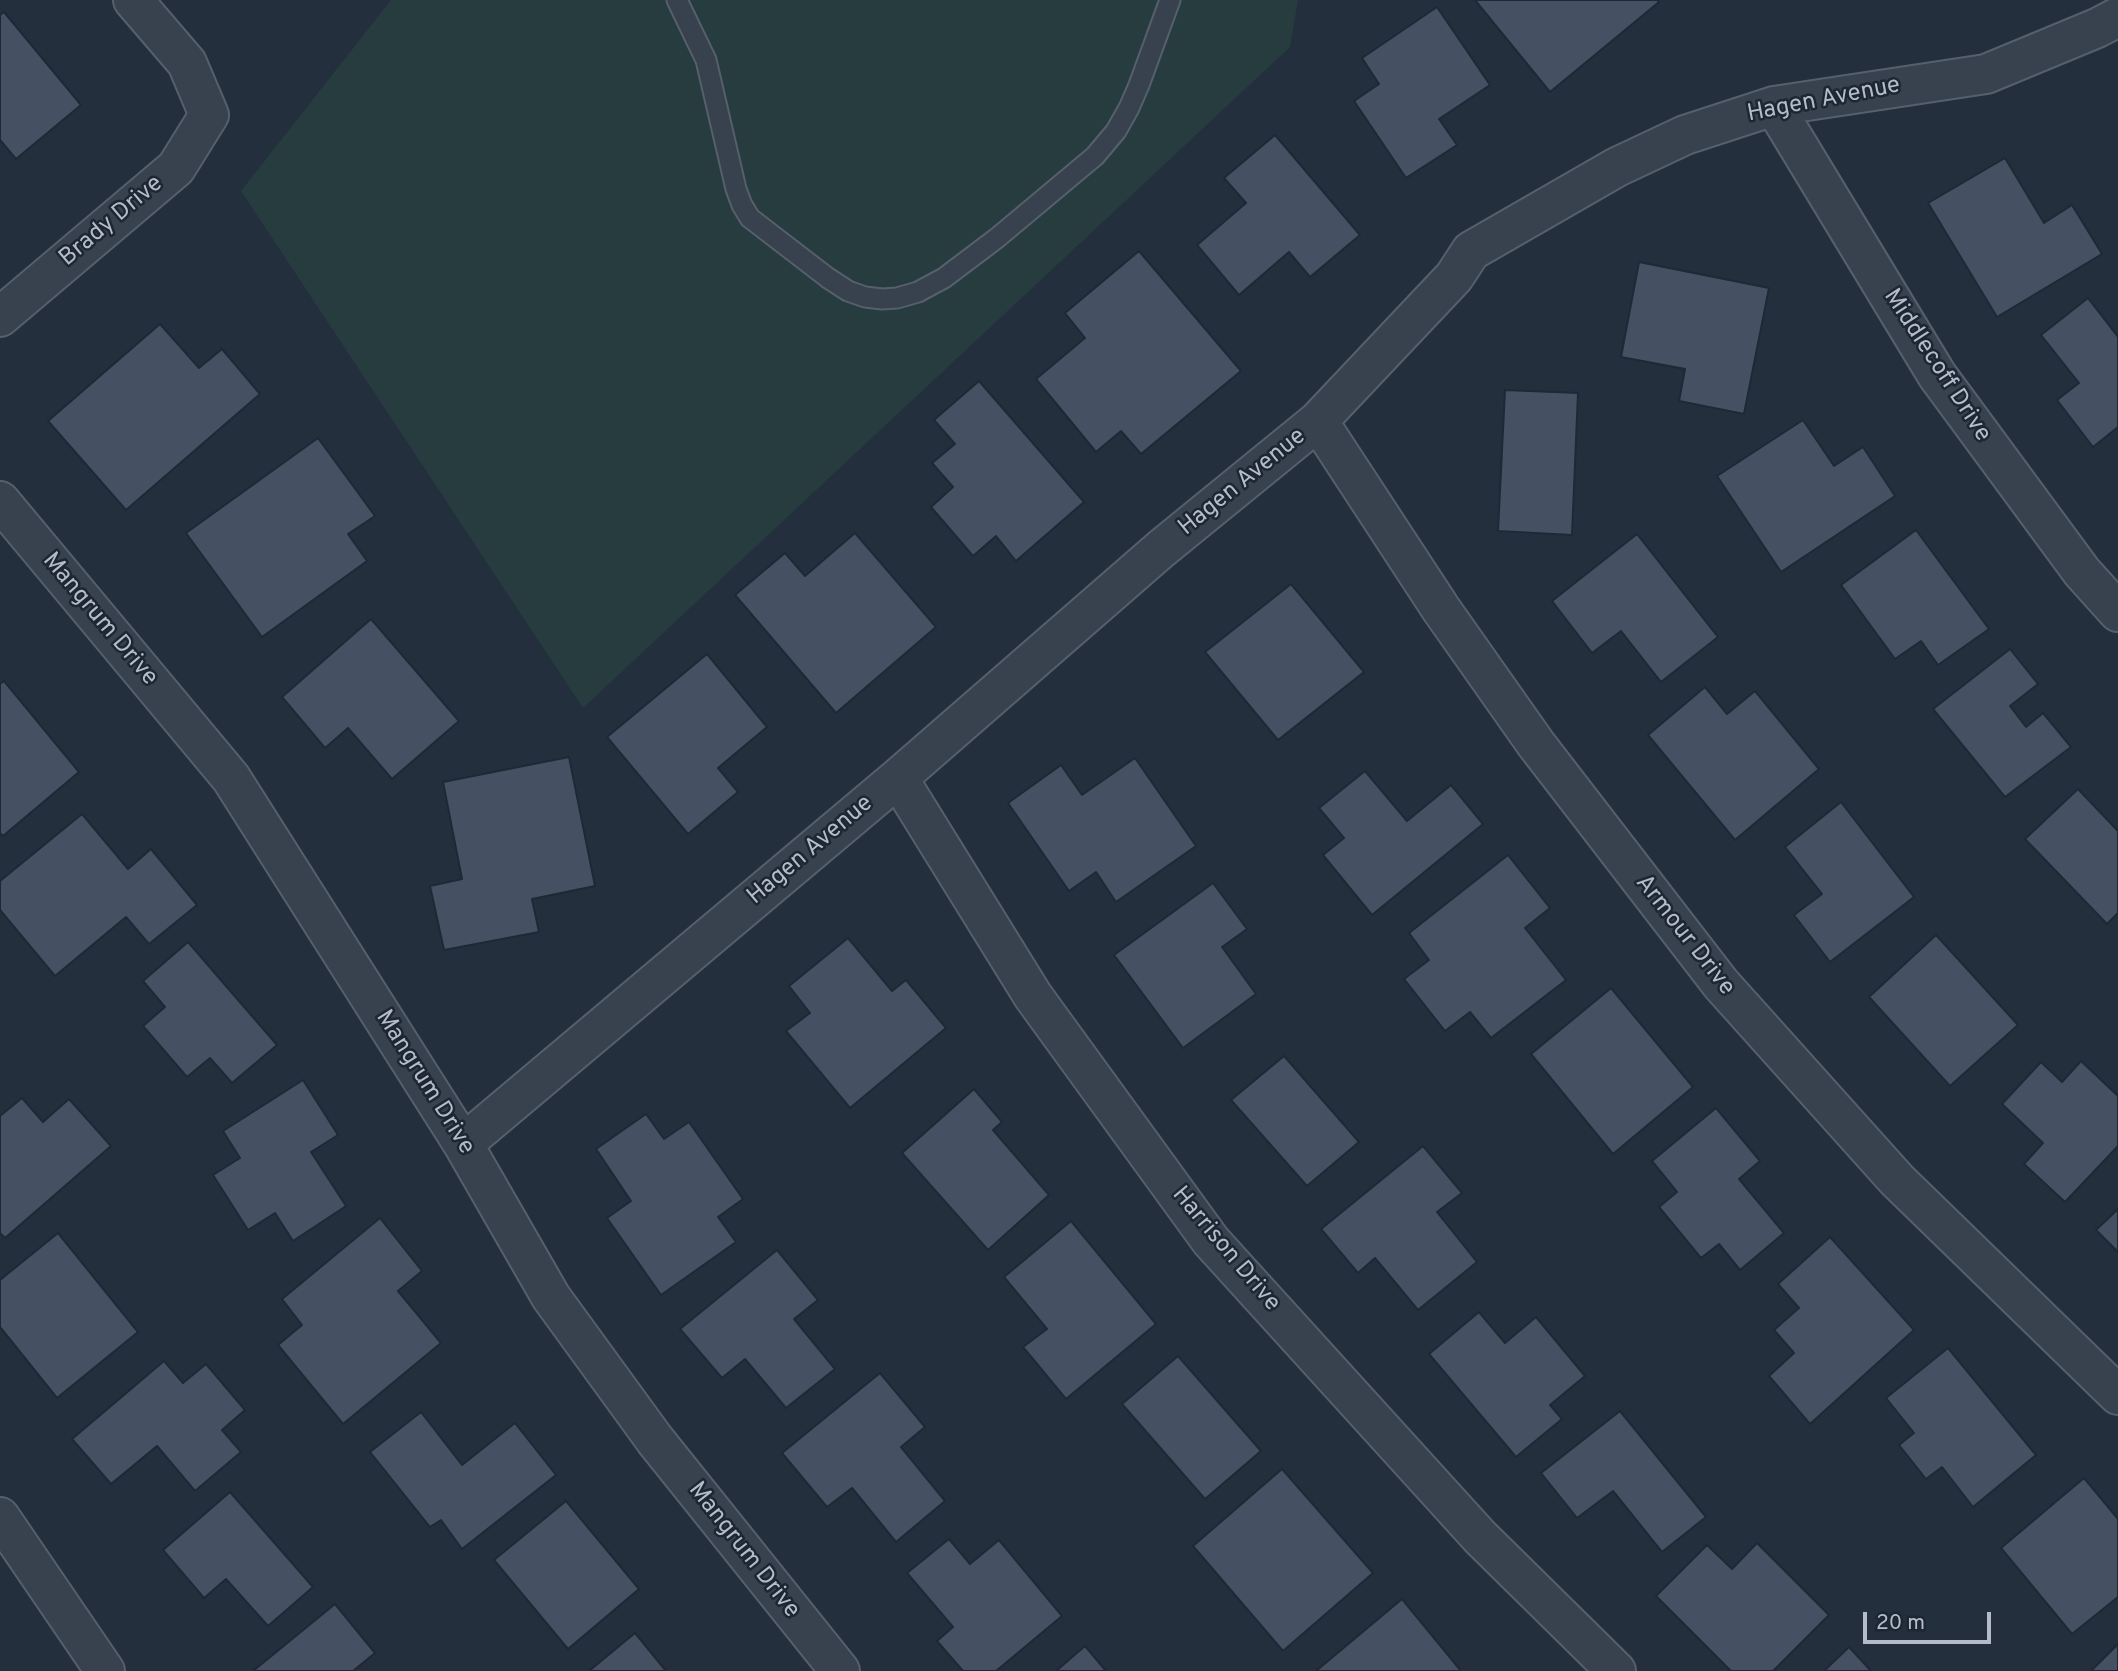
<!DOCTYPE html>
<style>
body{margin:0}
#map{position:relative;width:2118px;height:1671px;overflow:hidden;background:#242f3e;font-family:Overpass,sans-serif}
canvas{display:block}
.scale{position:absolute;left:1863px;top:1612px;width:128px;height:32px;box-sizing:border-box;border:4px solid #b4bcc9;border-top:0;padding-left:9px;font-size:21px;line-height:24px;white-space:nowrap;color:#b4bcc9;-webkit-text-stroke:5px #1d2633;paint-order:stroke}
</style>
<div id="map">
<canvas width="2118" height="1671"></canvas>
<div class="scale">20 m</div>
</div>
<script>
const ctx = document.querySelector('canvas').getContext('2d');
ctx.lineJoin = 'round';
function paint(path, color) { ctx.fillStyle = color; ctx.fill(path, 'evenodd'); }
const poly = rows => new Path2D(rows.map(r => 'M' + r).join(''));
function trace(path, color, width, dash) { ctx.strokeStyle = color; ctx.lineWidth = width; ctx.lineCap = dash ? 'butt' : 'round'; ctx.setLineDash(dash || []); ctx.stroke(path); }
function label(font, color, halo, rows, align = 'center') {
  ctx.font = font + ' Overpass,sans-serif'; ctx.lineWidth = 5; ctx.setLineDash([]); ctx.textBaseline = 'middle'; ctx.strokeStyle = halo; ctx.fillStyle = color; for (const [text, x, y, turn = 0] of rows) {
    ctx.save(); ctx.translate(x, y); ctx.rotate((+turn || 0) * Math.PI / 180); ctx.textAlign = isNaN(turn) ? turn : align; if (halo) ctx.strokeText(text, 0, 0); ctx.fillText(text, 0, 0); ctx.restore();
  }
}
const green = poly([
 [391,0,1298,0,1290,47,583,708,241,191]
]);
const building = poly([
 [1475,0,1657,0,1659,2,1550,92,1475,0],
 [1437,7,1490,85,1439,119,1457,145,1406,178,1354,101,1379,84,1362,58,1437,7],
 [4,12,81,105,16,159,0,140,0,15,4,12],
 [1275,135,1360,235,1310,277,1289,252,1239,295,1197,245,1246,203,1224,178,1275,135],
 [2005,158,2044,223,2072,205,2102,254,1997,317,1928,203,2005,158],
 [1139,251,1241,371,1141,454,1121,431,1096,452,1036,379,1085,338,1065,313,1139,251],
 [1639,262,1769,288,1744,414,1679,401,1685,369,1621,357,1639,262],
 [2088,298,2118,337,2118,427,2093,447,2057,400,2079,383,2041,335,2088,298],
 [160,324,199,368,222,349,260,394,126,510,48,421,160,324],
 [979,381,1084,502,1016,561,996,536,973,556,931,507,953,487,932,463,955,444,934,420,979,381],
 [1505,390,1578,393,1572,535,1498,531,1505,390],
 [1803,420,1834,466,1863,447,1895,496,1781,572,1717,476,1803,420],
 [318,438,375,516,348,534,367,561,262,637,186,533,318,438],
 [1916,530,1989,629,1938,665,1921,641,1895,659,1841,585,1916,530],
 [855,533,936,627,836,713,735,595,785,553,805,576,855,533],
 [1637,534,1718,637,1661,682,1621,631,1592,653,1552,601,1637,534],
 [1291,584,1364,672,1278,740,1205,652,1291,584],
 [371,619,459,721,392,779,348,728,325,748,282,697,371,619],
 [2010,649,2038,684,2010,706,2026,727,2043,713,2071,747,2005,797,1933,709,2010,649],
 [707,654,767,727,718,768,738,792,688,834,607,737,707,654],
 [4,681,79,772,3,836,0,833,0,684,4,681],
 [1705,687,1727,714,1755,691,1819,769,1735,840,1648,735,1705,687],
 [569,757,595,886,532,899,539,932,444,950,430,886,462,879,443,782,569,757],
 [1135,758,1196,846,1116,902,1096,872,1069,891,1008,803,1061,765,1082,795,1135,758],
 [1365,771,1407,821,1451,785,1483,824,1372,915,1323,855,1344,838,1319,808,1365,771],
 [2078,789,2118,831,2118,913,2107,924,2025,839,2078,789],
 [1841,802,1914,897,1830,962,1794,915,1822,894,1785,847,1841,802],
 [82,814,128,869,151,849,197,905,149,944,126,917,55,976,0,910,0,881,82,814],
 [1508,855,1550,908,1525,928,1566,980,1491,1038,1470,1012,1445,1031,1404,979,1429,960,1409,933,1508,855],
 [1213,883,1247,929,1222,947,1256,994,1183,1048,1114,955,1213,883],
 [1936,935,2018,1025,1950,1086,1869,997,1936,935],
 [848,938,892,991,906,980,946,1028,850,1108,786,1031,810,1013,789,986,848,938],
 [188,942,277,1045,232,1083,210,1058,187,1077,143,1026,165,1007,143,981,188,942],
 [1611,988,1693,1087,1613,1154,1531,1054,1611,988],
 [1284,1056,1359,1142,1307,1186,1231,1100,1284,1056],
 [2081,1061,2118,1096,2118,1146,2065,1202,2024,1164,2043,1143,2002,1104,2041,1062,2062,1082,2081,1061],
 [303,1080,338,1135,311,1152,346,1206,293,1241,275,1213,248,1230,213,1175,240,1158,223,1131,303,1080],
 [974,1089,1002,1122,993,1130,1049,1195,988,1250,902,1153,974,1089],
 [22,1098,43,1122,69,1099,111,1146,5,1238,0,1233,0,1116,22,1098],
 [1716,1108,1760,1161,1739,1179,1784,1233,1740,1270,1719,1244,1701,1258,1659,1207,1677,1192,1652,1161,1716,1108],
 [646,1114,664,1139,689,1122,743,1199,718,1217,736,1242,661,1295,607,1218,631,1201,596,1149,646,1114],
 [1423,1146,1462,1193,1437,1212,1477,1262,1418,1310,1375,1258,1358,1273,1321,1229,1423,1146],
 [2118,1209,2118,1252,2096,1230,2118,1209],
 [380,1218,422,1271,398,1291,441,1343,343,1424,278,1345,302,1325,282,1299,380,1218],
 [1071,1221,1156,1324,1066,1399,1023,1347,1047,1329,1004,1277,1071,1221],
 [58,1233,138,1332,57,1398,0,1327,0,1280,58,1233],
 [1830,1237,1914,1330,1810,1424,1769,1376,1794,1353,1774,1330,1799,1308,1778,1284,1830,1237],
 [777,1250,818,1300,794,1319,835,1369,786,1408,745,1359,722,1378,680,1329,777,1250],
 [1479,1312,1505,1343,1536,1317,1585,1376,1550,1405,1562,1419,1516,1457,1429,1354,1479,1312],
 [1948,1348,2036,1455,1973,1507,1942,1467,1926,1479,1899,1445,1914,1433,1886,1398,1948,1348],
 [1178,1356,1261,1451,1205,1499,1122,1404,1178,1356],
 [164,1361,183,1383,206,1364,245,1410,222,1430,241,1452,195,1491,157,1446,111,1484,72,1439,164,1361],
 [880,1373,925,1427,901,1447,945,1501,896,1542,852,1488,827,1507,782,1453,880,1373],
 [1620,1411,1706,1517,1662,1552,1613,1491,1577,1518,1541,1473,1620,1411],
 [421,1412,462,1465,515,1423,556,1475,462,1549,441,1520,430,1527,370,1452,421,1412],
 [1282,1469,1373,1573,1283,1651,1193,1546,1282,1469],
 [2084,1478,2118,1519,2118,1597,2072,1634,2001,1548,2084,1478],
 [230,1492,313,1587,268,1626,226,1579,204,1598,163,1550,230,1492],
 [566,1501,639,1589,568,1649,494,1560,566,1501],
 [949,1539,970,1564,999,1540,1062,1616,996,1671,963,1671,937,1641,953,1627,907,1573,949,1539],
 [1757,1543,1829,1615,1773,1671,1731,1671,1656,1596,1707,1545,1732,1569,1757,1543],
 [1402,1599,1461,1671,1316,1671,1402,1599],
 [335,1604,375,1653,353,1671,253,1671,335,1604],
 [635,1633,666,1671,589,1671,635,1633],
 [2118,1644,2118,1671,2091,1671,2118,1644],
 [1085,1646,1106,1671,1056,1671,1085,1646],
 [1849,1647,1871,1671,1824,1671,1849,1647]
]);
const lane = poly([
 [677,0,706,60,736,189,742,205,750,218,828,278,848,291,865,297,882,299,897,298,918,292,944,278,997,238,1095,156,1116,131,1129,108,1139,85,1170,0]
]);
const street = poly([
 [1774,106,1937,375,2082,572,2118,612],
 [0,317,176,168,209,115,187,63,133,0],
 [1318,421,1441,609,1536,744,1721,984,1897,1180,2118,1395],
 [0,501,231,778,463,1144,551,1297,655,1440,840,1671],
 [898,778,1033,996,1211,1241,1480,1537,1616,1671],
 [463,1144,898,778,1161,549,1318,421,1454,277,1471,251,1617,167,1685,135,1774,106,1986,74,2097,28,2118,17],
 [0,1517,105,1671]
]);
const streetNames = [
 ["Hagen Avenue",1824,101,-11],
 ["Brady Drive",112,222,-40],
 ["Middlecoff Drive",1936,366,57],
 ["Hagen Avenue",1243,483,-39],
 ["Mangrum Drive",99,620,50],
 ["Hagen Avenue",811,851,-40],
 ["Armour Drive",1684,936,52],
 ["Mangrum Drive",424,1083,58],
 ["Harrison Drive",1225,1250,50],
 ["Mangrum Drive",743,1551,52]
];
paint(green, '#263c3f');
paint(building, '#455162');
trace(building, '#1f2835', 2);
trace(lane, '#565f6c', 23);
trace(street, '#565f6c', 42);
trace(lane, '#38414e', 19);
trace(street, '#38414e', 38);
label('24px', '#b4bcc9', '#1d2633', streetNames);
</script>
